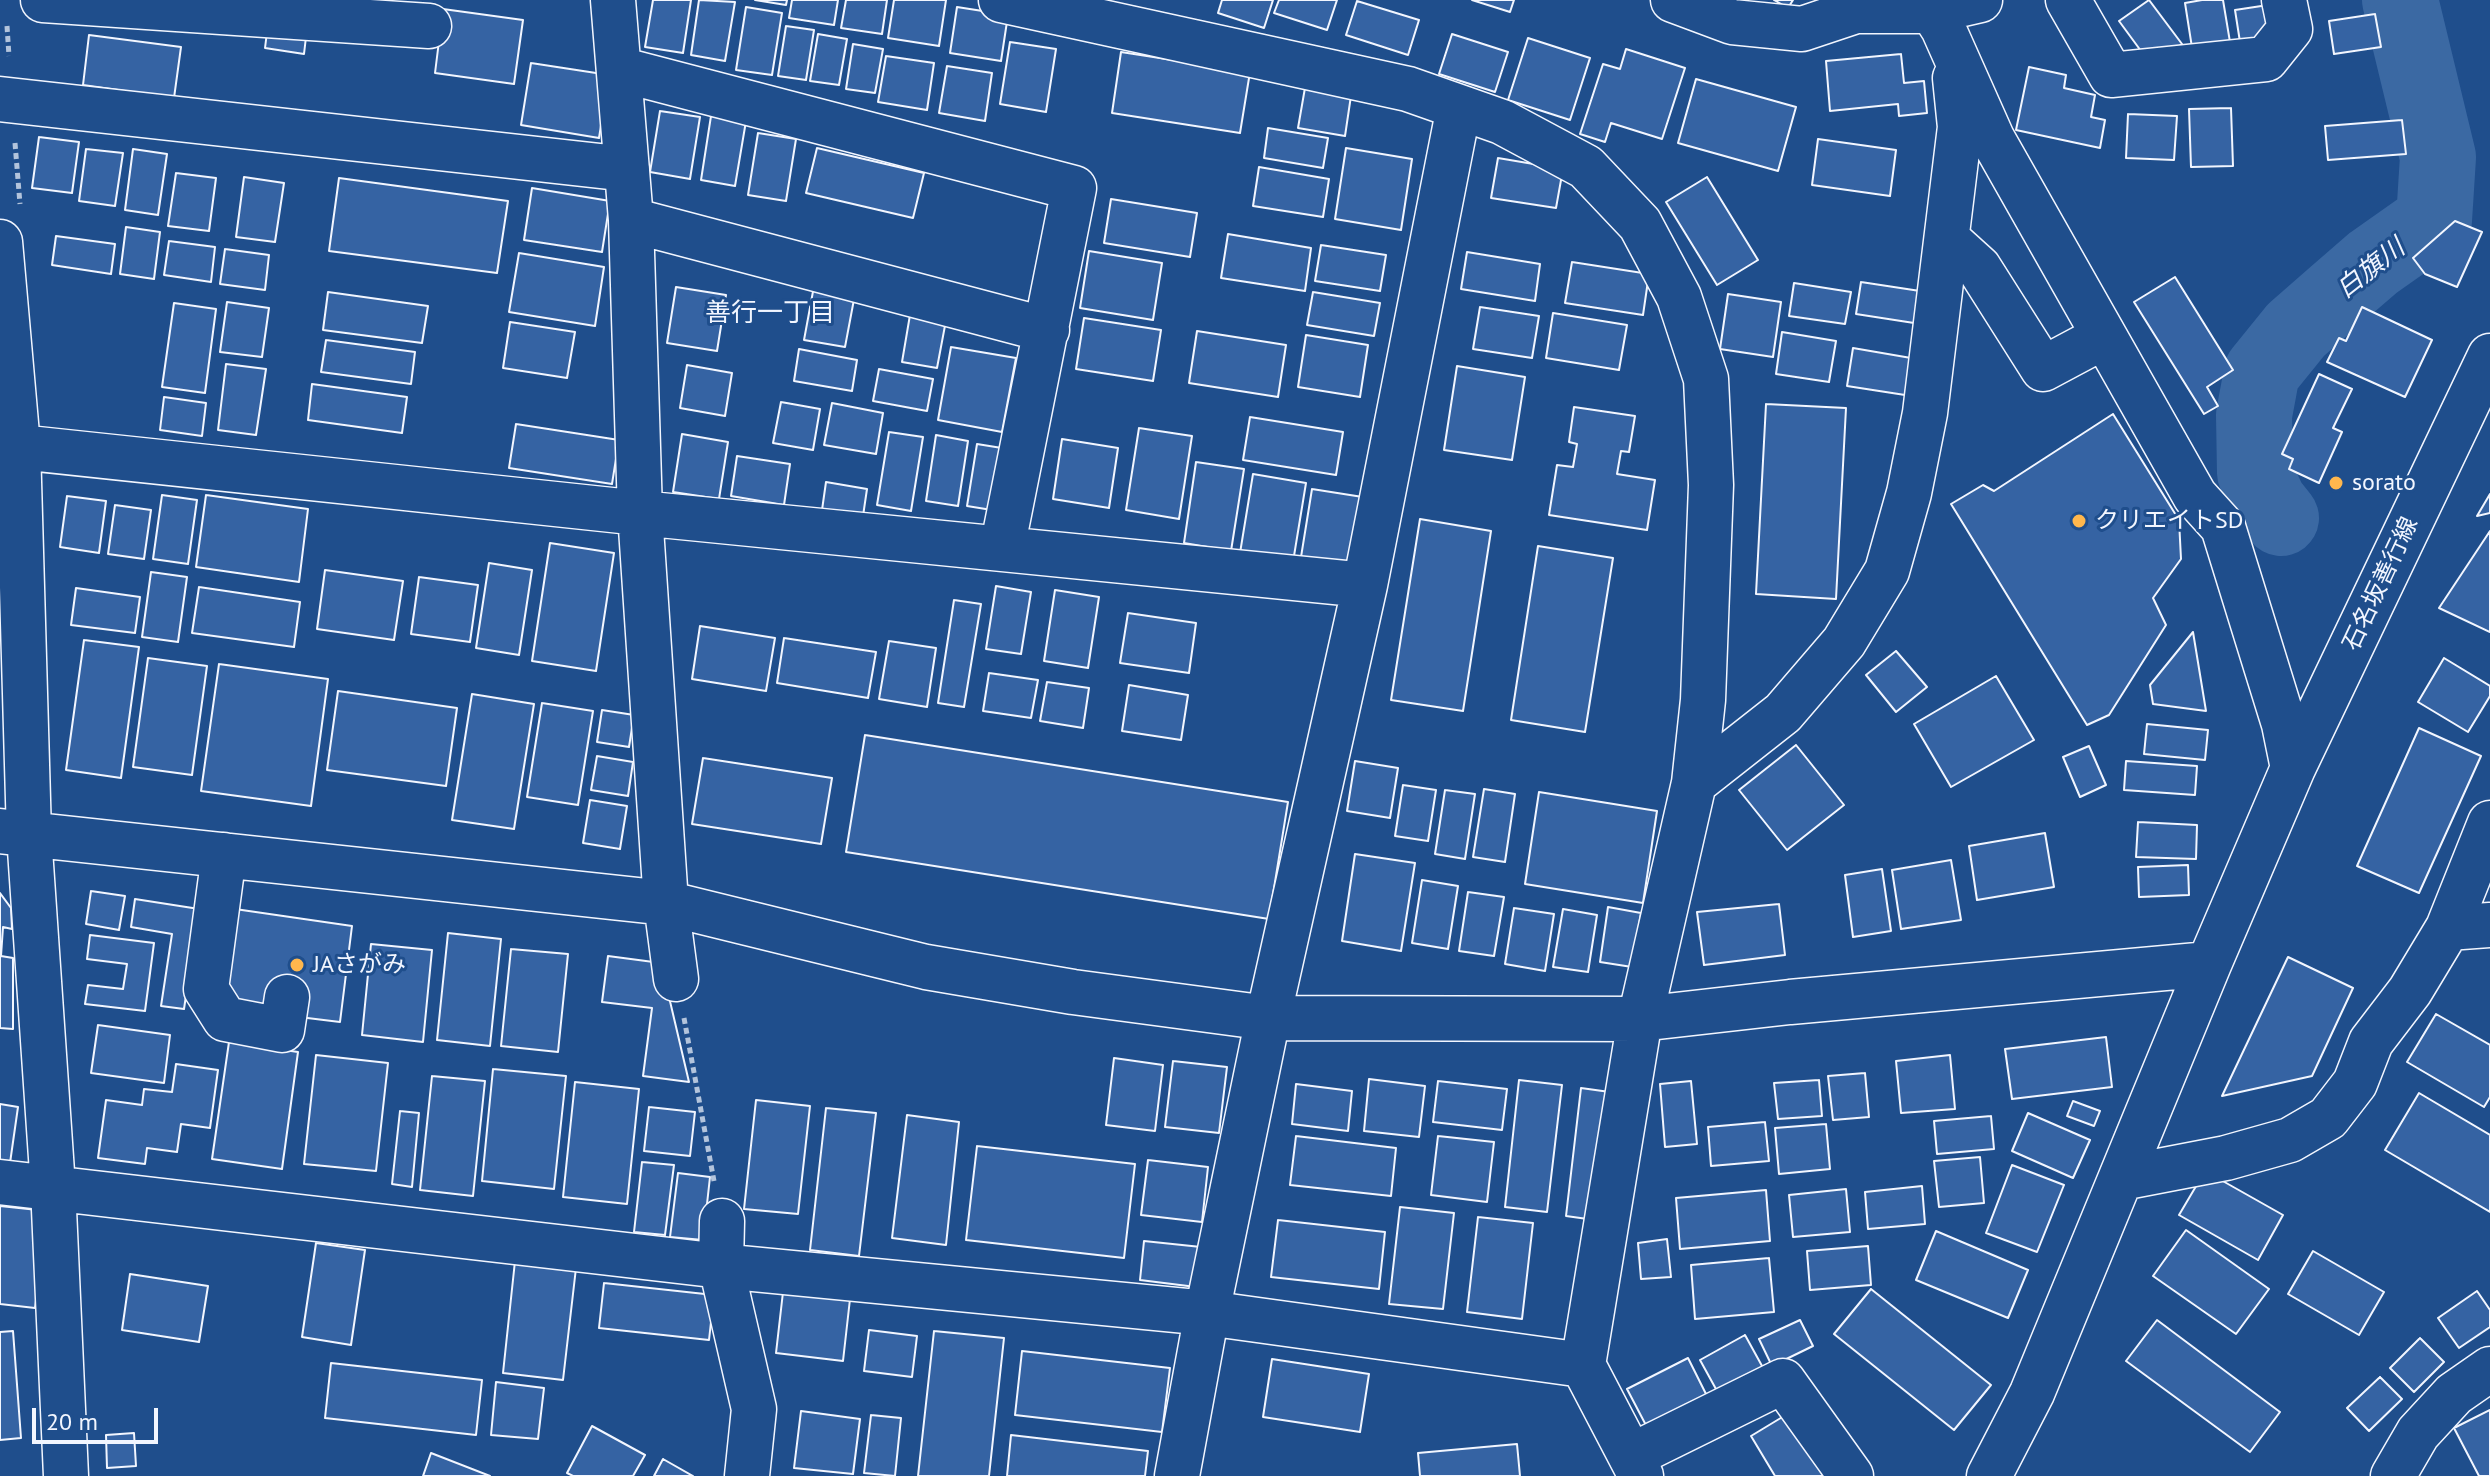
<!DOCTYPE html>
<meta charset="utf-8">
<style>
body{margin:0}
#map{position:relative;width:2490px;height:1476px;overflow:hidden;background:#1f4e8c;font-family:"PT Sans",sans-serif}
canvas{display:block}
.scale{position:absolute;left:32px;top:1408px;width:126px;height:36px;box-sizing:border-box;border:4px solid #f2f6ff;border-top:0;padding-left:10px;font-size:24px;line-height:28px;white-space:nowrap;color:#f2f6ff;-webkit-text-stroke:6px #1f4e8c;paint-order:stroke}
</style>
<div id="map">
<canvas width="2490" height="1476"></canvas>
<div class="scale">20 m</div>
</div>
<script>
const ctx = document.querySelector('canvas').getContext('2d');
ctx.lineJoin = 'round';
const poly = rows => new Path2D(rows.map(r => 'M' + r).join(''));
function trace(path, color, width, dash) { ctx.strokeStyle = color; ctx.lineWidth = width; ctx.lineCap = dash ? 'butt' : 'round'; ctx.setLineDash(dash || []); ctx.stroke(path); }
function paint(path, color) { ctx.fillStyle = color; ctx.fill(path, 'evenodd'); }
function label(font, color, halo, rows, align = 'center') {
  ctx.font = font + ' "PT Sans","Noto Sans JP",sans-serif'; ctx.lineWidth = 6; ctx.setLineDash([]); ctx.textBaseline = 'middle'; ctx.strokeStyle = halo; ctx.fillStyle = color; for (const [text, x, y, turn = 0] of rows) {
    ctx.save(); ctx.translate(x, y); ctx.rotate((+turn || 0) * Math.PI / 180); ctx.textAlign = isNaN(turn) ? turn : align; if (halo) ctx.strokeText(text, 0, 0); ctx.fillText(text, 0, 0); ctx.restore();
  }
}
const river = poly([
 [2281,518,2269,503,2255,473,2254,415,2262,372,2296,330,2336,295,2373,263,2434,220,2438,157,2400,0]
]);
const building = poly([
 [653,0,691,0,683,53,645,47,653,0],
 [699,0,735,2,725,61,691,55,699,0],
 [755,0,787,0,786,5,755,0],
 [792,0,838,0,834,25,789,18,792,0],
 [846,0,887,0,882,34,841,28,846,0],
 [894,0,946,0,939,46,888,38,894,0],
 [1222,0,1273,0,1264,28,1218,13,1222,0],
 [1279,0,1337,0,1327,30,1274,13,1279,0],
 [1472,0,1514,0,1510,12,1472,0],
 [1774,0,1793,0,1788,8,1774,0],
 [2149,0,2182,44,2152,66,2119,21,2149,0],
 [2202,0,2223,0,2231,48,2193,54,2185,3,2202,0],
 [1357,1,1419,20,1408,55,1346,35,1357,1],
 [2268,5,2273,37,2240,42,2235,10,2268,5],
 [746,7,782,13,772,75,736,70,746,7],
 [957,7,1008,15,1001,61,950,53,957,7],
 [443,9,523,20,514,84,435,73,443,9],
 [2375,14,2381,47,2334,54,2329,21,2375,14],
 [786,26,814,30,806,80,778,76,786,26],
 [267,32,306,37,304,54,265,48,267,32],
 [818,34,847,39,839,85,810,81,818,34],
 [1452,34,1508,52,1495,92,1439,74,1452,34],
 [89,35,181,47,174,98,83,85,89,35],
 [1528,38,1590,58,1570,120,1508,100,1528,38],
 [1010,42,1056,49,1046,112,1000,104,1010,42],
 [853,44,883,49,875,93,846,89,853,44],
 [1626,49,1685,68,1662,139,1611,123,1605,142,1580,134,1603,64,1620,69,1626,49],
 [1121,52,1250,72,1240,133,1112,113,1121,52],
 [1901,54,1904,83,1924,81,1927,113,1899,116,1898,104,1830,111,1826,61,1901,54],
 [886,56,934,63,927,110,878,102,886,56],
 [531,63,609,75,599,138,521,125,531,63],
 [947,66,992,73,985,121,939,113,947,66],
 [2029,67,2066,75,2064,88,2095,95,2091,117,2105,120,2100,148,2016,130,2029,67],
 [1696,79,1796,107,1778,171,1678,143,1696,79],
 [1306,82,1352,89,1345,136,1298,128,1306,82],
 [2231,108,2233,166,2191,167,2189,109,2231,108],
 [660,111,700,117,690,179,650,172,660,111],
 [2128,114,2177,116,2174,160,2126,158,2128,114],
 [711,116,746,121,735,186,701,180,711,116],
 [2402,120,2406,154,2328,160,2325,126,2402,120],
 [1268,128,1328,138,1323,168,1264,158,1268,128],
 [758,133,796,139,786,201,748,195,758,133],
 [39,137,79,142,72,193,32,188,39,137],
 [1818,139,1896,150,1890,196,1812,185,1818,139],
 [817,148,924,173,913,218,806,193,817,148],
 [1346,148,1412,159,1401,230,1335,219,1346,148],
 [86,149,123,153,115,206,79,201,86,149],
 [133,149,167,154,158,215,125,210,133,149],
 [1498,158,1563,169,1556,208,1491,198,1498,158],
 [1259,167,1329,179,1323,217,1253,206,1259,167],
 [176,173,216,178,209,231,168,226,176,173],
 [244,177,284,183,275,242,236,237,244,177],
 [1707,177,1758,260,1717,285,1666,202,1707,177],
 [339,178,508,201,497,273,329,251,339,178],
 [532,188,610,201,602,252,524,240,532,188],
 [1111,199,1197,213,1190,257,1104,243,1111,199],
 [2455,221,2482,232,2457,287,2425,274,2413,258,2455,221],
 [126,227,160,232,154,279,120,274,126,227],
 [1228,234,1311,248,1305,291,1221,278,1228,234],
 [56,236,115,244,111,274,52,265,56,236],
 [169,241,215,247,211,282,164,275,169,241],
 [1321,245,1386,255,1380,291,1315,281,1321,245],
 [225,249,269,255,265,290,220,284,225,249],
 [1089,251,1162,263,1153,320,1080,308,1089,251],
 [1467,252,1540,264,1535,301,1461,289,1467,252],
 [519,253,604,267,595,326,509,312,519,253],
 [1572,262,1649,274,1643,315,1565,303,1572,262],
 [2175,277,2233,370,2207,387,2218,406,2204,414,2134,302,2175,277],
 [1861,282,1920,291,1914,323,1856,314,1861,282],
 [1794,283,1851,292,1845,324,1789,316,1794,283],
 [814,286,855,294,845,347,804,340,814,286],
 [676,287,726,295,717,351,667,343,676,287],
 [328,292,428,306,422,343,323,330,328,292],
 [1313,292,1380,303,1374,336,1307,325,1313,292],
 [1728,294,1781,302,1773,357,1720,349,1728,294],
 [227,302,269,308,262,357,220,352,227,302],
 [174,303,216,309,205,393,162,387,174,303],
 [1480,307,1539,316,1532,358,1473,349,1480,307],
 [2362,307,2432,340,2405,397,2327,362,2339,338,2346,341,2362,307],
 [911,309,947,315,937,368,902,362,911,309],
 [1553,313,1627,325,1619,370,1546,358,1553,313],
 [1084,318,1161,330,1153,381,1076,369,1084,318],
 [510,322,575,332,567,378,503,368,510,322],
 [1197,331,1286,345,1278,397,1189,383,1197,331],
 [1782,332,1836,341,1829,382,1776,374,1782,332],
 [1306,335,1368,345,1360,397,1298,387,1306,335],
 [326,340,415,352,411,384,321,372,326,340],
 [951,347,1016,358,1002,432,938,420,951,347],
 [1853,348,1911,358,1905,395,1847,386,1853,348],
 [799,349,857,360,852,391,794,381,799,349],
 [226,364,266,369,256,435,218,430,226,364],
 [687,365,732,373,725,416,680,408,687,365],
 [1457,366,1525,377,1512,460,1444,450,1457,366],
 [879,369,933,379,927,411,873,401,879,369],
 [2319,374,2352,389,2333,428,2342,432,2319,483,2289,469,2293,459,2282,454,2319,374],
 [312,384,407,397,402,433,308,420,312,384],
 [164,397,206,403,202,436,160,430,164,397],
 [781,402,820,409,813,450,773,443,781,402],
 [832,403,883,413,876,454,824,445,832,403],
 [1766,404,1846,408,1836,599,1756,594,1766,404],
 [1574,407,1635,416,1629,452,1621,451,1617,474,1655,480,1647,530,1549,515,1557,465,1573,467,1577,444,1569,442,1574,407],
 [2113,414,2179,520,2181,559,2153,598,2166,625,2109,715,2087,725,1951,504,1983,485,1994,491,2113,414],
 [1250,417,1343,432,1336,475,1243,460,1250,417],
 [516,424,619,440,612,484,509,468,516,424],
 [1139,428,1192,436,1179,519,1126,510,1139,428],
 [889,432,923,437,911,511,877,505,889,432],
 [682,434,728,442,719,499,673,492,682,434],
 [936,435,968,441,958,506,926,501,936,435],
 [1062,439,1118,448,1109,508,1053,499,1062,439],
 [977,444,1008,449,998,511,967,506,977,444],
 [737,456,790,464,784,505,731,496,737,456],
 [1196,462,1244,469,1231,551,1184,543,1196,462],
 [1253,474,1306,483,1293,562,1240,553,1253,474],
 [826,482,867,489,863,516,822,510,826,482],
 [1312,489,1369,498,1358,566,1301,557,1312,489],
 [2490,494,2490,513,2477,516,2490,494],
 [162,495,197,500,188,564,153,559,162,495],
 [206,495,308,509,299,582,196,567,206,495],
 [67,496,106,501,99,553,60,547,67,496],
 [115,505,151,510,144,559,108,554,115,505],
 [1420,519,1491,531,1463,711,1391,700,1420,519],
 [2490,531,2490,632,2439,608,2490,531],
 [550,543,614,553,596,671,532,661,550,543],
 [1538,546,1613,558,1585,732,1511,720,1538,546],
 [489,563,532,570,519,655,476,648,489,563],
 [325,570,403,581,394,640,317,629,325,570],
 [151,572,187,577,178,642,142,637,151,572],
 [419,577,478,585,470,642,411,634,419,577],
 [996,586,1031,592,1021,654,986,649,996,586],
 [199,587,300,602,294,647,192,633,199,587],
 [76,588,140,597,135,633,71,625,76,588],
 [1055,590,1099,597,1088,668,1044,661,1055,590],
 [954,600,981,604,964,707,938,703,954,600],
 [1128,613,1196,623,1189,673,1120,663,1128,613],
 [700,626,775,638,766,691,692,679,700,626],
 [2193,632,2206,711,2153,704,2150,685,2193,632],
 [784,638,876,652,868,698,777,683,784,638],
 [84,640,139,647,121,778,66,770,84,640],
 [889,641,936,648,927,707,879,699,889,641],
 [1896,651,1927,687,1896,712,1866,675,1896,651],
 [148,658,207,666,192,775,133,767,148,658],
 [2444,658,2490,686,2490,696,2468,732,2418,702,2444,658],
 [219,664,328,679,311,806,201,791,219,664],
 [989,673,1038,680,1031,718,983,711,989,673],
 [1996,676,2034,740,1951,787,1914,724,1996,676],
 [1047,682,1089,688,1083,728,1040,721,1047,682],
 [1129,685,1188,695,1181,740,1122,731,1129,685],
 [338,691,457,708,446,786,327,770,338,691],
 [472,694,534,704,514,829,452,820,472,694],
 [542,703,593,711,578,805,527,797,542,703],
 [602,710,634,715,629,747,597,742,602,710],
 [2147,724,2208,730,2205,760,2144,754,2147,724],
 [2419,728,2481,756,2419,893,2357,866,2419,728],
 [865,735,1288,802,1269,919,846,852,865,735],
 [1796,745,1844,805,1787,850,1739,790,1796,745],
 [2089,746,2106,785,2080,797,2063,757,2089,746],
 [597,756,633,762,628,796,591,790,597,756],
 [703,758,832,778,821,844,692,824,703,758],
 [1355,761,1398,768,1390,818,1347,811,1355,761],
 [2126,761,2197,766,2195,795,2124,790,2126,761],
 [1403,785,1436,790,1428,841,1395,836,1403,785],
 [1484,789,1515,794,1505,862,1473,857,1484,789],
 [1445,790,1475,794,1465,859,1435,854,1445,790],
 [1539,792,1657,811,1643,903,1525,884,1539,792],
 [590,800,627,806,620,849,583,843,590,800],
 [2138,822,2197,825,2196,859,2136,857,2138,822],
 [2045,833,2054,887,1977,900,1969,846,2045,833],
 [1355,854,1415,863,1401,951,1342,941,1355,854],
 [1951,860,1961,920,1901,929,1892,870,1951,860],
 [2188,865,2189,895,2139,897,2138,867,2188,865],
 [1882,869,1891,931,1853,937,1845,875,1882,869],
 [1422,880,1458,886,1448,949,1412,943,1422,880],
 [91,891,125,896,119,930,86,924,91,891],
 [1468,892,1504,897,1494,956,1459,951,1468,892],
 [0,893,11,908,12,929,3,927,1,956,13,958,13,1029,0,1028,0,893],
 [135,899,199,909,184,1009,161,1006,172,934,131,927,135,899],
 [1779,904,1785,955,1704,965,1697,912,1779,904],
 [1608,907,1641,913,1632,967,1600,962,1608,907],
 [1514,908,1554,914,1545,971,1505,964,1514,908],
 [235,909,352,926,340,1022,234,1009,222,991,235,909],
 [1563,909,1597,915,1588,972,1553,967,1563,909],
 [448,933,501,939,490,1046,437,1040,448,933],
 [90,935,154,943,145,1011,85,1004,88,985,123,989,127,964,87,959,90,935],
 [371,944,432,950,423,1042,362,1035,371,944],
 [511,949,568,954,558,1052,501,1046,511,949],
 [608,956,661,963,689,1082,643,1076,652,1008,602,1002,608,956],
 [2288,957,2353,988,2312,1076,2222,1096,2288,957],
 [2436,1014,2490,1045,2490,1097,2484,1107,2407,1062,2436,1014],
 [98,1025,170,1035,164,1083,91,1073,98,1025],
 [2106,1037,2112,1087,2012,1099,2005,1049,2106,1037],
 [229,1042,298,1052,282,1169,212,1159,229,1042],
 [316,1055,388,1063,376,1171,304,1164,316,1055],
 [1950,1055,1955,1109,1901,1113,1896,1061,1950,1055],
 [1114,1058,1163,1065,1155,1131,1106,1125,1114,1058],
 [1173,1061,1227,1067,1219,1133,1165,1127,1173,1061],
 [176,1064,218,1070,210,1128,181,1124,177,1152,147,1148,145,1164,98,1158,106,1100,142,1105,144,1089,172,1092,176,1064],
 [493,1069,566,1076,554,1189,482,1181,493,1069],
 [1865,1073,1869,1117,1833,1120,1828,1076,1865,1073],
 [432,1076,485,1081,473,1196,420,1190,432,1076],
 [1369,1079,1425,1086,1419,1137,1364,1131,1369,1079],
 [1519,1080,1562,1085,1547,1212,1505,1207,1519,1080],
 [1819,1080,1822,1116,1778,1119,1774,1083,1819,1080],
 [1438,1081,1507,1089,1502,1130,1433,1122,1438,1081],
 [1691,1081,1697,1144,1665,1147,1660,1084,1691,1081],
 [575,1082,639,1089,627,1204,563,1197,575,1082],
 [1296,1084,1352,1091,1348,1131,1292,1124,1296,1084],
 [1581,1088,1624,1094,1609,1222,1566,1216,1581,1088],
 [2419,1093,2490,1135,2490,1212,2385,1150,2419,1093],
 [756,1100,810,1106,798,1214,744,1209,756,1100],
 [2073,1101,2100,1111,2094,1126,2067,1116,2073,1101],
 [0,1104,18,1107,10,1163,0,1161,0,1104],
 [649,1107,695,1112,690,1156,644,1151,649,1107],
 [826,1108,876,1113,859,1256,810,1250,826,1108],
 [400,1111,419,1113,412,1187,392,1184,400,1111],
 [2028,1113,2090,1140,2073,1178,2012,1151,2028,1113],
 [907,1115,959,1122,946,1245,892,1238,907,1115],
 [1991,1116,1994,1149,1937,1154,1934,1121,1991,1116],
 [1765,1122,1769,1161,1711,1166,1708,1127,1765,1122],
 [1826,1124,1830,1169,1779,1174,1775,1128,1826,1124],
 [1296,1136,1396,1148,1391,1196,1290,1185,1296,1136],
 [1438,1136,1494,1142,1487,1202,1431,1195,1438,1136],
 [977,1146,1135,1164,1124,1258,966,1240,977,1146],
 [1980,1157,1984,1203,1939,1207,1934,1161,1980,1157],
 [1148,1160,1208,1167,1202,1222,1141,1215,1148,1160],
 [642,1162,674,1165,665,1235,634,1232,642,1162],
 [2012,1165,2064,1185,2037,1252,1986,1233,2012,1165],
 [2205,1171,2283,1215,2258,1260,2179,1215,2205,1171],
 [678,1173,710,1177,703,1240,670,1237,678,1173],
 [1922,1186,1925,1224,1868,1229,1865,1192,1922,1186],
 [1846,1189,1850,1232,1793,1237,1789,1195,1846,1189],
 [1766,1190,1770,1241,1680,1249,1676,1198,1766,1190],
 [0,1206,47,1211,35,1308,0,1304,0,1206],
 [1400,1207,1454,1213,1443,1309,1389,1304,1400,1207],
 [1478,1217,1533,1223,1522,1319,1467,1312,1478,1217],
 [1278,1220,1385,1232,1379,1289,1271,1277,1278,1220],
 [2186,1230,2269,1289,2236,1334,2153,1276,2186,1230],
 [1936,1231,2028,1270,2008,1318,1916,1280,1936,1231],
 [1667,1239,1671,1277,1641,1279,1638,1243,1667,1239],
 [1144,1241,1201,1247,1196,1287,1140,1280,1144,1241],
 [316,1243,365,1250,351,1345,302,1337,316,1243],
 [1868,1246,1871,1285,1810,1290,1807,1251,1868,1246],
 [2313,1251,2384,1292,2359,1335,2288,1294,2313,1251],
 [1769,1258,1774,1312,1695,1319,1691,1265,1769,1258],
 [515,1261,576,1268,563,1380,503,1373,515,1261],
 [130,1274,208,1286,199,1342,122,1330,130,1274],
 [604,1283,714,1295,709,1340,599,1328,604,1283],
 [1871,1289,1991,1385,1954,1430,1834,1334,1871,1289],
 [2477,1291,2490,1310,2490,1327,2459,1348,2438,1318,2477,1291],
 [783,1292,850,1299,843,1361,776,1353,783,1292],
 [1800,1320,1813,1346,1772,1366,1759,1339,1800,1320],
 [2157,1320,2280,1412,2250,1452,2126,1361,2157,1320],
 [869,1330,917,1336,912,1377,864,1371,869,1330],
 [13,1331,21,1438,0,1440,0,1332,13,1331],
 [934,1331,1004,1338,989,1476,918,1476,934,1331],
 [1745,1335,1767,1375,1722,1400,1700,1360,1745,1335],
 [2420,1338,2444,1362,2414,1392,2390,1368,2420,1338],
 [1022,1351,1170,1368,1162,1432,1015,1415,1022,1351],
 [1688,1358,1709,1400,1649,1431,1627,1389,1688,1358],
 [1272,1359,1369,1374,1360,1432,1263,1417,1272,1359],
 [331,1363,482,1380,476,1435,325,1418,331,1363],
 [2380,1377,2402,1399,2369,1431,2347,1408,2380,1377],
 [496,1382,544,1388,538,1439,491,1435,496,1382],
 [2490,1410,2490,1476,2479,1476,2454,1428,2490,1410],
 [801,1411,860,1419,853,1474,794,1468,801,1411],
 [1789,1413,1827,1476,1775,1476,1751,1436,1789,1413],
 [871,1415,901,1418,895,1476,864,1473,871,1415],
 [592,1426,645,1455,633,1476,573,1476,567,1473,592,1426],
 [134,1433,136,1466,107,1468,106,1435,134,1433],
 [1011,1435,1148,1451,1145,1476,1007,1476,1011,1435],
 [1517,1444,1520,1476,1420,1476,1418,1453,1517,1444],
 [431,1453,490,1476,423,1476,431,1453],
 [663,1459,693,1476,654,1476,663,1459]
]);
const path = poly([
 [7,26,9,56],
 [15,143,20,204],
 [684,1018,714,1181]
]);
const minor = poly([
 [43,0,429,26],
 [613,0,631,220,640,513,666,903,676,979],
 [1001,0,1408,89,1502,122,1586,167,1640,224,1679,297,1706,379,1711,485,1703,700,1694,783,1640,1019,1583,1365,1641,1476],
 [1673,0,1732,22,1802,29,1856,11,1932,11,1980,0],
 [2068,0,2111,75,2266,59,2290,29,2284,0],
 [1932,11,1943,28,1992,138,2195,496,2223,527,2284,724,2293,768],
 [619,69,1074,188,1002,549],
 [0,99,627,169],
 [631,220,1047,330],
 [1947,239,1979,268,2043,369,2088,345],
 [0,242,18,446,29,835,53,1187,66,1476],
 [0,445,640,513,1365,585],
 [1694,783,1783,713,1844,642,1887,571,1909,493,1925,413,1960,127,1955,78],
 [0,831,666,903,926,967,1073,992,1268,1018,1640,1019,1790,1002,2209,964],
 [224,855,206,989,225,1019,282,1030,287,997],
 [2448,928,2490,925],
 [2122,1178,2226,1158,2290,1140,2328,1118,2355,1083,2371,1042,2410,991,2448,928,2490,823],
 [0,1182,721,1266,1207,1313,1583,1365],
 [722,1221,721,1266,754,1409,747,1476],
 [1631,1456,1783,1381,1851,1476],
 [1177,1476,1207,1313,1268,1018,1365,585,1459,107],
 [1989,1476,2032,1393,2209,964,2293,768,2490,356],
 [2393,1476,2418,1433,2454,1394,2490,1369]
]);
const markers = [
 [2336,483,8,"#ffb74d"],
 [2079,521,8,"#ffb74d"],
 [297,965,8,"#ffb74d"]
];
const poiNames = [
 ["sorato",2352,483],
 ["クリエイトSD",2095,521],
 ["JAさがみ",313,965]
];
const streetNames = [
 ["石名坂善行線",2381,584,-65]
];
const waterNames = [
 ["白旗川",2371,269,-38]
];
const neighbourhoodNames = [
 ["善行一丁目",770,314]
];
trace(river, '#3b69a3', 76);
paint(building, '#3563a3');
trace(building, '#f2f6ff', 2);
trace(minor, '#f2f6ff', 47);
trace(path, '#b3c4dc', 5, [6, 4]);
trace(minor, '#1f4e8c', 44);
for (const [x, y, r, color] of markers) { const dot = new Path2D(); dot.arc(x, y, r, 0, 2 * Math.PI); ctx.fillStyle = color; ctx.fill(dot); trace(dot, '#1f4e8c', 3); }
label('24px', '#f2f6ff', '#1f4e8c', poiNames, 'left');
label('24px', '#f2f6ff', '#1f4e8c', streetNames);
label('italic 26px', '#f2f6ff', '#1f4e8c', waterNames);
label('26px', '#f2f6ff', '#1f4e8c', neighbourhoodNames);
</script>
